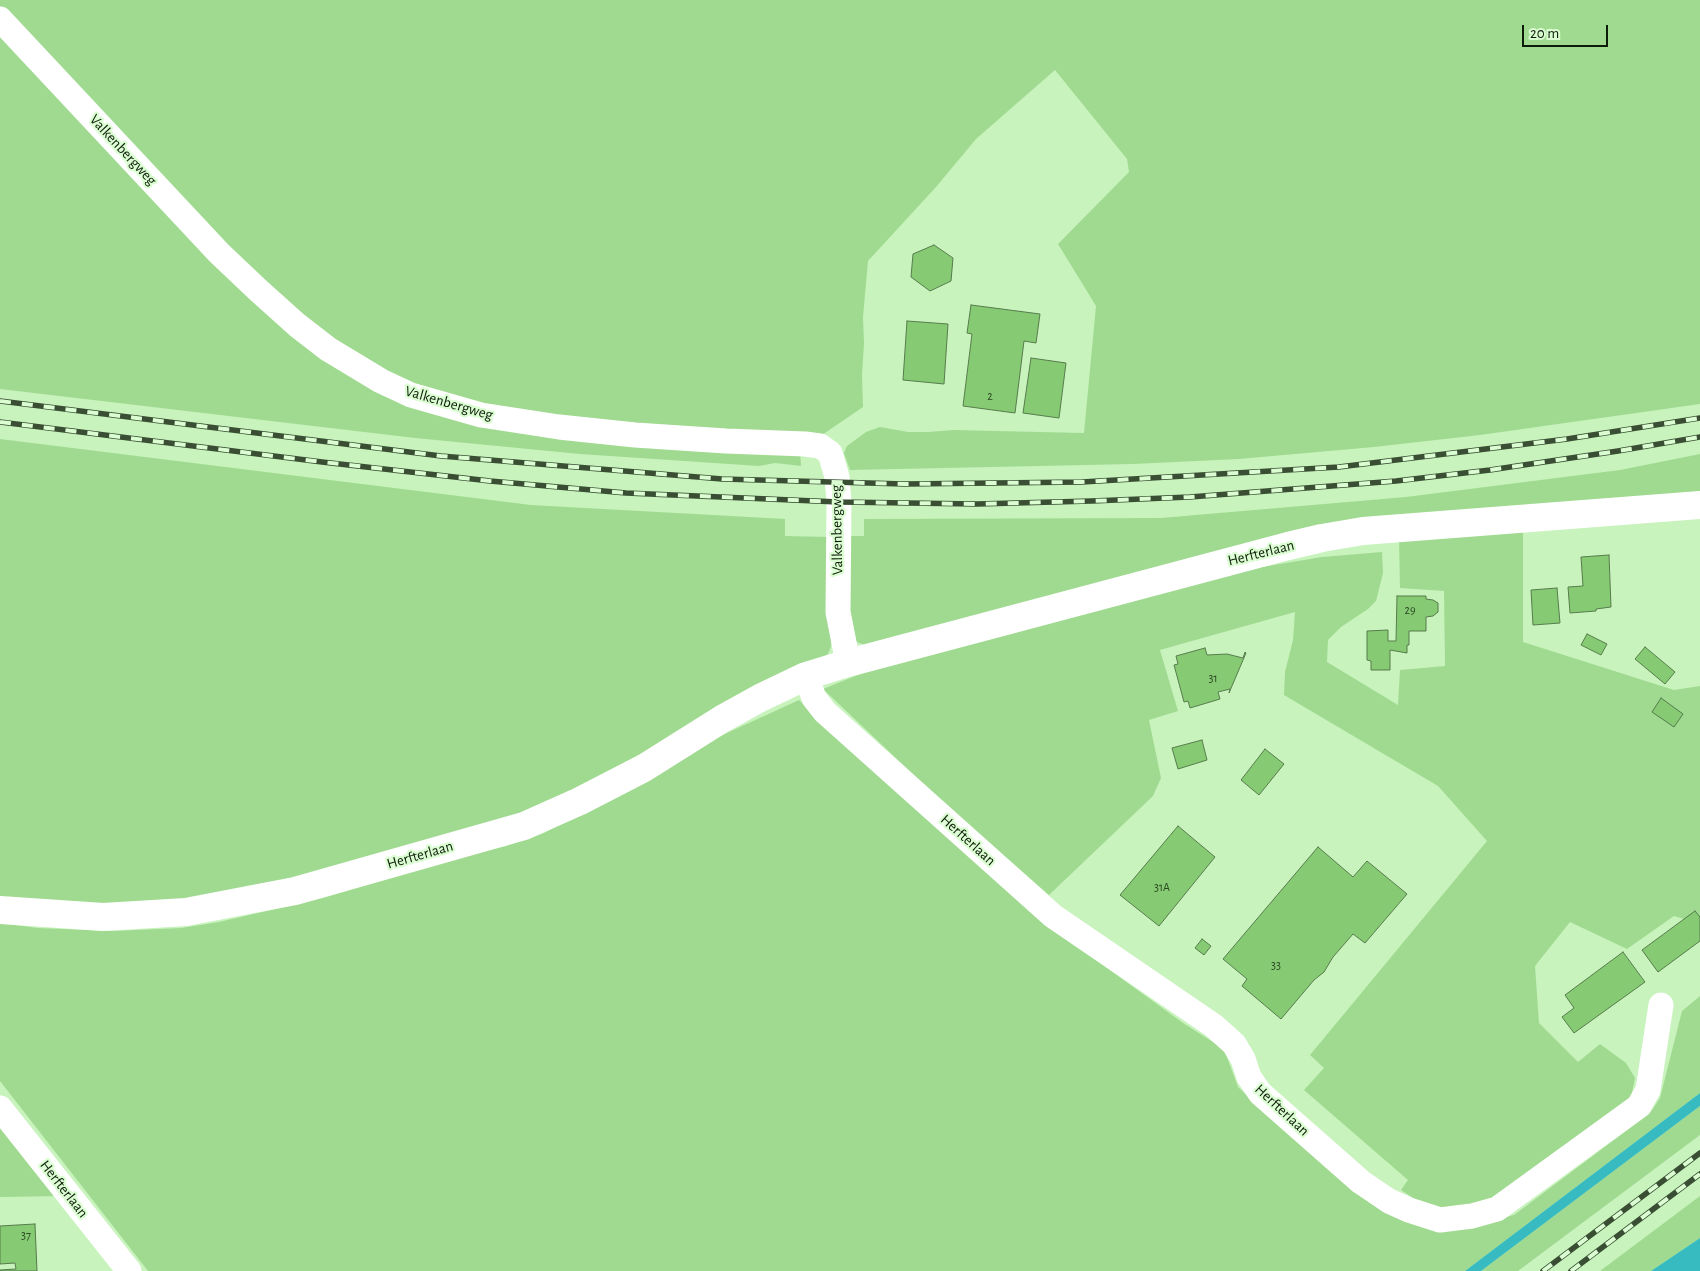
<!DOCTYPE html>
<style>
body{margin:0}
#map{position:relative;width:1700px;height:1271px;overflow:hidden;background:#c8f3bd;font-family:"Alegreya Sans",sans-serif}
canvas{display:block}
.scale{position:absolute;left:1522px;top:25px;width:86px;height:22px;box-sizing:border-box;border:2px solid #0d1c09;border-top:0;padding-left:6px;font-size:15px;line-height:18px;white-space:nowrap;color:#0d1c09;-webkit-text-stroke:4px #dbfdd2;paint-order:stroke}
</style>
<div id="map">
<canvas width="1700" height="1271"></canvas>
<div class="scale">20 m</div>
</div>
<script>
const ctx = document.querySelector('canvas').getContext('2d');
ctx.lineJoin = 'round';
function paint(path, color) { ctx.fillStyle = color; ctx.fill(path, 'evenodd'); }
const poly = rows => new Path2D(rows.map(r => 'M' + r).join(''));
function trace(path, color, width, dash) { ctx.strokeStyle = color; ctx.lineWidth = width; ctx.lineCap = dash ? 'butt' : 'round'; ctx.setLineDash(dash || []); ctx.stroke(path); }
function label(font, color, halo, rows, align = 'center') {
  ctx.font = font + ' "Alegreya Sans",sans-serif'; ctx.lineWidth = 4.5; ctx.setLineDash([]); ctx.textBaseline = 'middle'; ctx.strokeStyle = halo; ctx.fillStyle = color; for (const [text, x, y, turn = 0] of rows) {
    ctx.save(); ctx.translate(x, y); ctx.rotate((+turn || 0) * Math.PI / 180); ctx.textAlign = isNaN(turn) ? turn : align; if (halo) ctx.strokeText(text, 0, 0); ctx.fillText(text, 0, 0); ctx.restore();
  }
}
const green = poly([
 [0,0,1700,0,1700,404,1480,435,1374,447,1239,459,1133,464,850,470,844,453,847,446,866,432,880,427,908,432,928,432,953,430,1084,433,1096,306,1058,244,1129,172,1127,159,1055,70,976,139,936,187,868,261,863,317,864,343,862,375,863,407,822,435,756,434,559,418,430,393,390,375,301,317,252,271,0,8],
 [0,30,142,183,401,397,800,450,801,466,775,463,759,466,580,454,415,438,0,389],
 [0,439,531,505,785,519,785,536,832,537,831,646,828,654,822,659,521,817,273,883,204,896,120,906,0,897],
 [1700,454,1700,495,1425,515,865,645,857,642,852,637,848,628,847,536,864,536,864,519,1161,518,1406,497,1620,470],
 [1523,531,1523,642,1674,690,1700,686,1700,930,1691,921,1674,916,1627,949,1570,922,1535,966,1539,1023,1578,1062,1600,1044,1626,1063,1635,1078,1631,1098,1488,1203,1461,1210,1424,1205,1401,1190,1408,1180,1304,1090,1324,1068,1310,1055,1487,841,1438,786,1284,695,1285,672,1293,640,1295,612,1160,650,1178,711,1149,720,1161,778,1153,796,1049,895,937,797,823,689,875,668,1220,574,1322,557,1382,552,1383,573,1376,601,1368,609,1341,627,1328,640,1327,662,1398,705,1400,670,1445,666,1444,591,1400,588,1399,537],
 [799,700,1013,896,1103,965,1183,1023,1224,1049,1238,1087,1346,1185,1468,1227,1514,1215,1650,1113,1660,1098,1682,1011,1700,996,1700,1093,1465,1271,148,1271,0,1081,0,923,38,928,114,931,181,928,219,922,323,898,460,857,506,846,544,833,692,749],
 [1700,1106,1700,1135,1518,1271,1481,1271],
 [0,1118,61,1196,0,1197],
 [1700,1196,1700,1238,1651,1271,1600,1271]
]);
const water = poly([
 [1700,1093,1700,1106,1481,1271,1465,1271],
 [1700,1237,1700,1271,1651,1271,1700,1238]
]);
const building = poly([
 [934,245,953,258,951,281,930,291,911,277,913,254,934,245],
 [971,305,1040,314,1036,343,1024,341,1015,413,963,406,972,334,967,333,971,305],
 [907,321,948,324,944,384,903,380,907,321],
 [1031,358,1066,363,1059,418,1023,413,1031,358],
 [1609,555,1611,607,1596,609,1596,611,1570,613,1568,587,1583,586,1581,557,1609,555],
 [1557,588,1560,623,1533,625,1531,590,1557,588],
 [1397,596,1426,596,1426,599,1433,600,1438,603,1438,612,1433,616,1426,617,1426,631,1409,631,1409,645,1407,645,1407,653,1390,650,1390,670,1371,670,1371,661,1367,660,1367,631,1388,630,1388,641,1396,641,1397,596],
 [1587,634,1607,644,1601,655,1581,645,1587,634],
 [1645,647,1675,672,1665,684,1635,659,1645,647],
 [1205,648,1207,655,1227,654,1243,658,1245,652,1246,653,1229,693,1230,689,1218,692,1220,699,1190,708,1188,701,1184,702,1174,665,1178,664,1176,656,1205,648],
 [1661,698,1683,714,1674,727,1652,712,1661,698],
 [1202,740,1207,760,1178,769,1172,748,1202,740],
 [1265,749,1284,764,1259,795,1241,780,1265,749],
 [1178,826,1215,857,1159,926,1120,895,1178,826],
 [1318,847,1353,877,1367,861,1407,894,1365,943,1353,934,1333,957,1324,972,1314,980,1281,1019,1242,986,1247,979,1223,959,1318,847],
 [1695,911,1700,917,1700,941,1658,972,1642,950,1695,911],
 [1202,939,1211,946,1204,955,1195,948,1202,939],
 [1623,952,1645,982,1574,1033,1562,1017,1574,1008,1565,995,1623,952],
 [35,1224,37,1271,0,1271,0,1270,16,1269,15,1263,0,1264,0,1226,35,1224]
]);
const street = poly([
 [0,19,219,253,258,290,297,325,328,349,381,381,411,395,481,415,559,427,635,435,726,441,805,444,820,446,830,453,837,477,839,502,838,612,848,663],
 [806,676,814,698,825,712,1053,916,1214,1026,1234,1044,1243,1059,1249,1077,1260,1093,1361,1182,1389,1201,1409,1210,1440,1220,1472,1216,1497,1209,1639,1106,1648,1090,1661,1005],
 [0,1108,129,1271]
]);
const secondary = poly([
 [0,910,103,917,186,912,295,891,524,826,580,801,644,768,722,719,760,698,806,676,848,663,1288,546,1322,538,1363,531,1700,505]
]);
const rail = poly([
 [0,401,441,456,722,479,905,484,1082,482,1339,467,1567,439,1700,418],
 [0,422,322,462,490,481,626,493,839,502,977,504,1092,501,1190,497,1396,481,1490,470,1618,451,1700,437],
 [1543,1271,1700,1153],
 [1571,1271,1700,1174]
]);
const numberNames = [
 ["2",990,396],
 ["29",1410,610],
 ["31",1213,678],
 ["31A",1162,887],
 ["33",1276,965],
 ["37",26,1235]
];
const streetNames = [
 ["Valkenbergweg",123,150,47],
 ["Valkenbergweg",449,403,16],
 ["Valkenbergweg",837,530,-91],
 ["Herfterlaan",1261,553,-14],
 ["Herfterlaan",968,840,42],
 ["Herfterlaan",420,855,-16],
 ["Herfterlaan",1282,1110,43],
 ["Herfterlaan",64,1189,52]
];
paint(green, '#a0da90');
paint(water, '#37bbc0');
paint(building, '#86ca73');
trace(building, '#567c4c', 1);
trace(street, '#fff', 25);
trace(secondary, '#fff', 28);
trace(rail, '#394e33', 5.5);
trace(rail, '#dbfdd2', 4, [11]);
label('12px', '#2b4824', null, numberNames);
label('15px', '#0d1c09', '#dbfdd2', streetNames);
</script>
